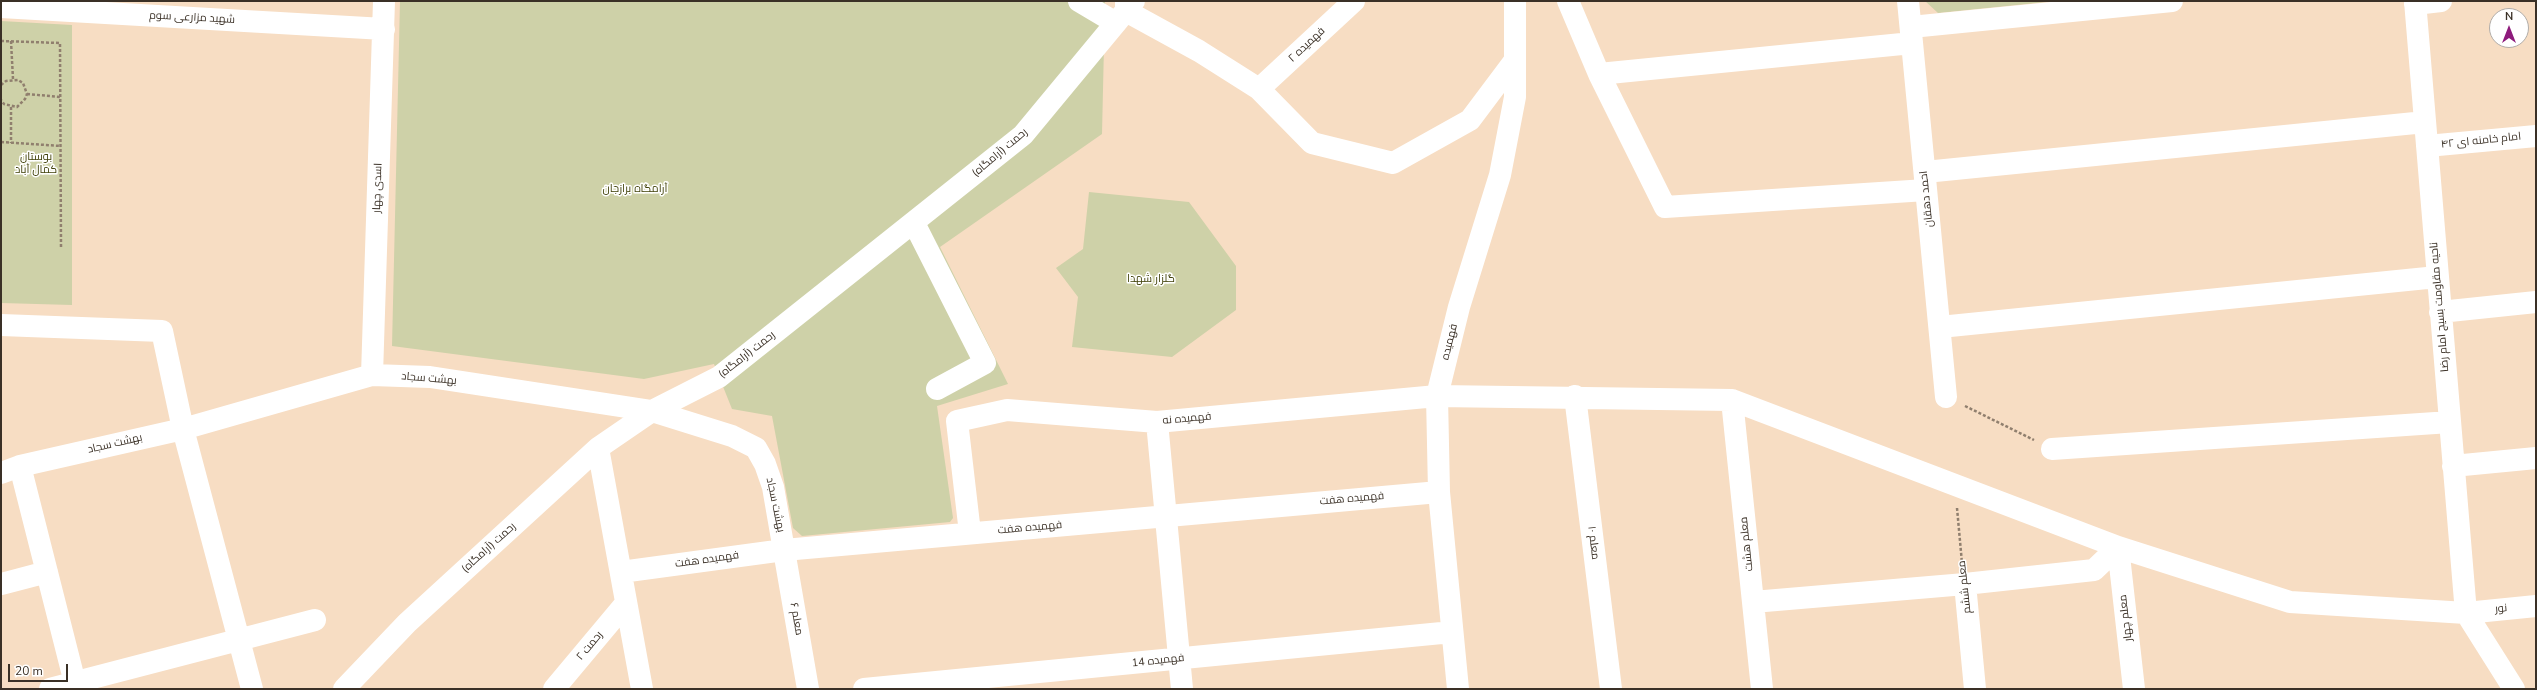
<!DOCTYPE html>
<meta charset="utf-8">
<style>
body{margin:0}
#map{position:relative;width:2537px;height:690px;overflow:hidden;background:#f7ddc3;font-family:"Nunito Sans",sans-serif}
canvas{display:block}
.frame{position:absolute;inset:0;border:2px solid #3a3026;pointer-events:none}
.north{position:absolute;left:2489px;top:8px;width:40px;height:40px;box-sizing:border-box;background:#fff;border:1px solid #b0aca8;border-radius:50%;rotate:0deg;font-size:11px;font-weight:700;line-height:16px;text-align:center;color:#3a3026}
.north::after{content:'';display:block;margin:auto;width:14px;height:18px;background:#8e1b7c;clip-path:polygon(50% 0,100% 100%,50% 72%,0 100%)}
.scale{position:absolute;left:8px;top:664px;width:60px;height:18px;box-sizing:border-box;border:2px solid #3a3026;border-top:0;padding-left:5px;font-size:12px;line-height:14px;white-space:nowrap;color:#3a3026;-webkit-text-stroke:3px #fff;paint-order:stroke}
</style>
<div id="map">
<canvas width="2537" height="690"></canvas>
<div class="frame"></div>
<div class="north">N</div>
<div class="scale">20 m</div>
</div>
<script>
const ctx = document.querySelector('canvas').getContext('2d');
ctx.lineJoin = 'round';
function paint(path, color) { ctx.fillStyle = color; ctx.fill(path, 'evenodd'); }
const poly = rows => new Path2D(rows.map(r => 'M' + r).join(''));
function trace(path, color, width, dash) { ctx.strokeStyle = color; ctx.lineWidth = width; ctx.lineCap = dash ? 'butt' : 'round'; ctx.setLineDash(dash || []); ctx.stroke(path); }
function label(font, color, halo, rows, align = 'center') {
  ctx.font = font + ' "Nunito Sans",Cairo,sans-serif'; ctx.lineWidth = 3; ctx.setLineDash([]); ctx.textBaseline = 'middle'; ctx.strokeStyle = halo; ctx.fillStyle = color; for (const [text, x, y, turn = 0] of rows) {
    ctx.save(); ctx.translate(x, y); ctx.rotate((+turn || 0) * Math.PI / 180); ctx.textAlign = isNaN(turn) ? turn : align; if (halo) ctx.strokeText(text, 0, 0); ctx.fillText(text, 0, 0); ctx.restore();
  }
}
const green = poly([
 [400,1,1105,1,1102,134,940,247,1008,384,937,406,953,518,950,522,802,536,793,528,772,416,732,409,714,364,644,379,392,346],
 [1925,1,2056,1,1938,13],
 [1,21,72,25,72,305,1,303],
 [1089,192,1189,202,1236,266,1236,310,1172,357,1072,347,1078,297,1056,268,1083,249]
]);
const path = poly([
 [1,41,60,43,61,248],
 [11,41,13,79],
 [1,85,6,81,18,80,23,83,27,94,25,99,17,107,4,104,1,100],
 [27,94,61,97],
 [11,107,11,143],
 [1,142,61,146],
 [1965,406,2034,440],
 [1957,508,1962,563]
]);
const minor = poly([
 [1079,1,1116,23],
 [1126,1,1126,11,1199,51,1259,89,1312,143,1393,163,1470,120,1515,60],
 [1568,1,1599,74,1665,207,1926,190],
 [1908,1,1946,397],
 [2415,1,2466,613,2514,689],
 [2415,4,2441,1],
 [1,7,384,29],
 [1911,27,2172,1],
 [1599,74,1912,43],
 [1259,89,1354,1],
 [2427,146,2536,136],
 [1925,172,2425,122],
 [914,223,985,363,937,389],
 [2440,312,2536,302],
 [1,325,162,331,183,429,252,689],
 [1940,327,2437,277],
 [372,375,384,1],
 [1575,396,1611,689],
 [1732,400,1762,689],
 [598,448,642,689],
 [2052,449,2450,422],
 [20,466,75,683],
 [2453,466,2536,458],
 [1,473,20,466,183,429,372,375,430,377,652,411,732,436,756,448,765,464,773,487,808,689],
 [970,533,957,421,1007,410,1157,422],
 [2118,547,2134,689],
 [621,572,784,550,1439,492],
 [1,584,47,572],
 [1965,584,1975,689],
 [1753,602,1965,584,2094,570,2118,547],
 [50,689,315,620],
 [344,689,407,623,598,448,652,411,719,377,1023,135,1134,1],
 [554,689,626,603],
 [864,689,1452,632],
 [1182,689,1157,422,1437,396,1732,400,2118,547,2290,602,2466,613,2536,606],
 [1458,689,1439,492,1437,396,1459,307,1500,175,1515,97,1515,1]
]);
const streetNames = [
 ["شهید مزارعی سوم",192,18,3],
 ["فهمیده ۲",1307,45,-43],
 ["امام خامنه ای ۴۲",2481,141,-6],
 ["رحمت (آرامگاه)",1000,153,-40],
 ["اسدی چهار",378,188,-88],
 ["احمد دهقان",1927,199,-96],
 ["ناحیه مقاومت بسیج امام رضا",2440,307,-95],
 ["فهمیده",1450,342,-76],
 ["رحمت (آرامگاه)",747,355,-38],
 ["بهشت سجاد",429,379,5],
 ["فهمیده نه",1187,419,-5],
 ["بهشت سجاد",115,444,-13],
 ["فهمیده هفت",1352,499,-5],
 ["بهشت سجاد",775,505,78],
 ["فهمیده هفت",1030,528,-5],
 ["معلم ۱۰",1593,543,83],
 ["معلم هشت",1747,544,-96],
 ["رحمت (آرامگاه)",489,548,-42],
 ["فهمیده هفت",707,560,-8],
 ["معلم ششم",1965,587,-96],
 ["نور",2501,609,-5],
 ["معلم چهار",2126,618,-97],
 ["معلم ۶",796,619,80],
 ["رحمت ۲",590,646,-50],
 ["فهمیده 14",1158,661,-6]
];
const parkNames = [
 ["بوستان",36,157],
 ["کمال آباد",36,170],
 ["آرامگاه برازجان",635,189],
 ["گلزار شهدا",1151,279]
];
paint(green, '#ced1a8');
trace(path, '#907f6e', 2.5, [3, 2]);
trace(minor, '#fff', 22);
label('11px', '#3a3026', '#fff', streetNames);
label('11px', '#404109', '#fff', parkNames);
</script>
